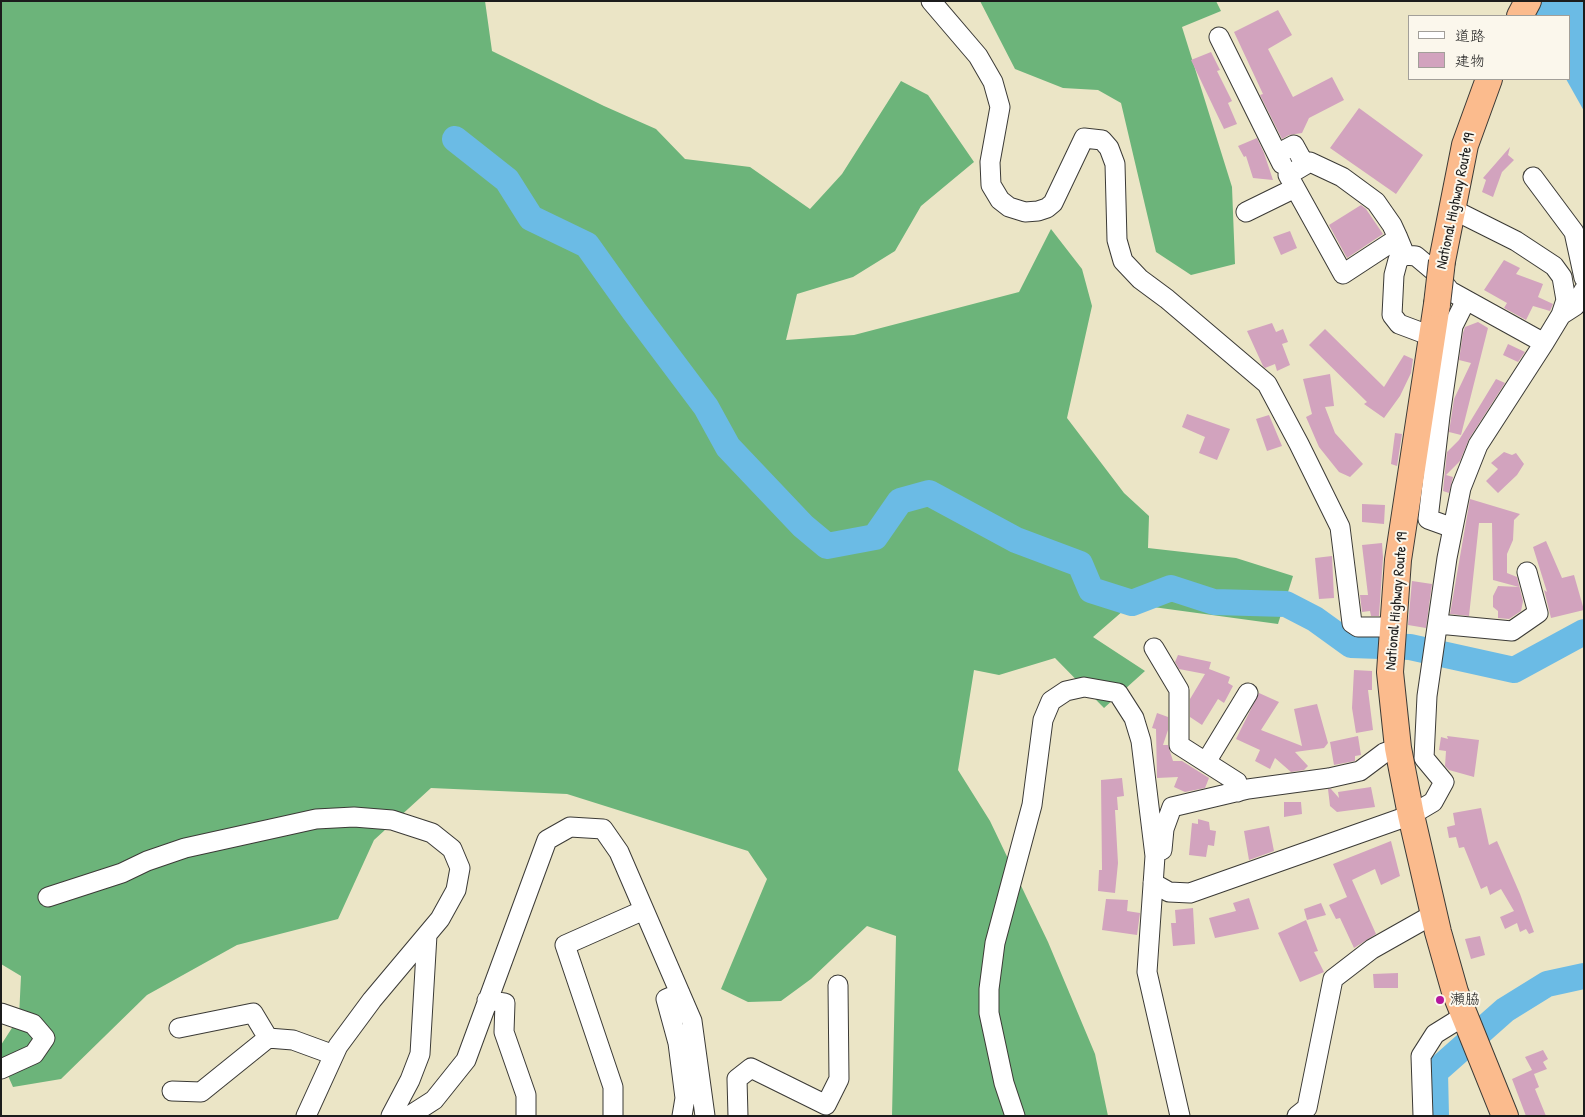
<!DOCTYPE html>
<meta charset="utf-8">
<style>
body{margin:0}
#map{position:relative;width:1585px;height:1117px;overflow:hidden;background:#ebe5c6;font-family:"Patrick Hand","Klee One",sans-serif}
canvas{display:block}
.frame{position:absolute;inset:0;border:2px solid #1c1c1c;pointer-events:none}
.legend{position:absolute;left:1408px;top:15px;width:162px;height:65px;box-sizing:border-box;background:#fbf7ec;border:1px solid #a29f99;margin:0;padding:6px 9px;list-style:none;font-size:15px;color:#1c1c1c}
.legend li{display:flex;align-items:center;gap:10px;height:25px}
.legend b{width:25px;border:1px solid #a29f99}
</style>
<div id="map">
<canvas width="1585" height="1117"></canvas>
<div class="frame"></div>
<ul class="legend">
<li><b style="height:6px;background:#fff"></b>道路</li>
<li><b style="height:14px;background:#d2a3be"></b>建物</li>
</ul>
</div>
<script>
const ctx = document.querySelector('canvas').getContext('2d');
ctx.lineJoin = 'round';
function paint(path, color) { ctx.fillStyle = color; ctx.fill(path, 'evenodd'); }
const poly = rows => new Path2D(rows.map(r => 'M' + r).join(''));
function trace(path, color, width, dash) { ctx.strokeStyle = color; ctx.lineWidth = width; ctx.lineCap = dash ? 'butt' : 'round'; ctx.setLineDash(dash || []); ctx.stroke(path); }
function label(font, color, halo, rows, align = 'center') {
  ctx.font = font + ' "Patrick Hand","Klee One",sans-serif'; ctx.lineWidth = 4; ctx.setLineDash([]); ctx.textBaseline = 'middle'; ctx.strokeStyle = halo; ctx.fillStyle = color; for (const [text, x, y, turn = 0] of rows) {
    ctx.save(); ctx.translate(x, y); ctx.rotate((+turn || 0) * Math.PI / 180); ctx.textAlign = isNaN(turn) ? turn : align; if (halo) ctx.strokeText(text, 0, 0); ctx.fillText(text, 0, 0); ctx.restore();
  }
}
const forest = poly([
 [1,1,485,1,492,51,604,106,656,129,685,159,750,167,810,209,842,174,901,81,928,95,974,162,921,206,895,251,853,277,797,294,786,340,854,335,1019,292,1051,229,1082,269,1092,306,1067,418,1124,493,1149,516,1148,548,1236,558,1293,576,1278,624,1131,604,1093,637,1145,671,1104,708,1055,658,999,675,974,670,958,770,990,821,1048,942,1095,1054,1108,1116,892,1116,896,936,867,926,811,979,781,1001,748,1002,721,989,767,879,748,851,567,794,431,788,374,840,338,919,237,945,147,995,61,1079,13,1087,1,1060,1,1045,19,1017,21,976,1,964],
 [980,1,1216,1,1221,11,1182,27,1232,187,1235,264,1191,275,1156,252,1121,103,1098,90,1063,88,1015,69]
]);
const water = poly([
 [1524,1,1584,1,1584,111,1566,79,1569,79,1569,16,1532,16]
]);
const river = poly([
 [455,139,507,180,531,218,587,245,634,311,706,407,728,447,803,526,827,546,875,537,900,501,929,493,1016,540,1080,564,1091,590,1132,603,1171,588,1214,602,1286,604,1315,619,1351,645,1410,647,1514,670,1584,632],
 [1436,1116,1435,1072,1505,1010,1547,984,1584,976]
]);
const building = poly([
 [1278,10,1292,35,1268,49,1293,97,1332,77,1344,100,1309,118,1302,133,1289,135,1282,139,1260,95,1263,94,1234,32],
 [1211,52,1220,70,1217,71,1232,101,1228,103,1237,124,1224,129,1191,60],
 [1359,108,1423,155,1396,194,1330,148],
 [1257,138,1264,153,1273,180,1253,178,1246,156,1244,157,1238,146],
 [1510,147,1508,155,1514,160,1502,172,1493,197,1482,192,1486,180,1483,178],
 [1361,205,1366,209,1383,234,1347,258,1329,225],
 [1290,231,1297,248,1281,255,1273,237],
 [1504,260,1520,268,1516,274,1543,284,1538,297,1553,304,1550,311,1533,306,1526,320,1504,308,1507,303,1484,290],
 [1478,322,1488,328,1461,435,1449,432,1454,399,1471,363,1459,360,1463,333,1465,327],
 [1272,323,1276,332,1283,329,1288,342,1282,344,1290,365,1277,371,1275,364,1265,368,1263,366,1247,331],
 [1325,329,1384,387,1404,355,1413,359,1411,373,1400,396,1384,418,1364,404,1367,402,1309,345],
 [1508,344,1525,352,1518,362,1503,355],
 [1330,374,1334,406,1325,407,1335,433,1363,464,1350,477,1339,472,1319,447,1306,417,1312,414,1303,379],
 [1496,379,1505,383,1469,439,1460,461,1446,475,1453,477,1449,493,1443,491,1447,452,1459,440],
 [1187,414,1230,429,1217,460,1199,453,1205,437,1182,427],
 [1269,415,1282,446,1267,451,1256,419],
 [1395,433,1402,434,1397,466,1391,464],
 [1504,452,1512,455,1516,453,1524,464,1517,475,1498,493,1486,481,1498,469,1491,463],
 [1470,499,1520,514,1514,520,1513,540,1507,554,1507,573,1517,577,1523,601,1521,611,1509,619,1498,618,1498,611,1493,607,1493,596,1498,586,1519,587,1493,580,1492,523,1479,523,1469,616,1450,614],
 [1362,504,1385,505,1384,524,1362,522],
 [1546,541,1562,578,1574,575,1584,610,1551,618,1544,590,1547,592,1533,547],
 [1382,543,1383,557,1379,616,1371,616,1370,611,1362,612,1360,595,1368,595,1362,545],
 [1332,556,1334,598,1319,599,1315,558],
 [1412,581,1432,584,1426,628,1408,625],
 [1178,655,1211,662,1209,669,1230,677,1228,683,1233,686,1224,703,1218,699,1202,725,1190,717,1190,699,1205,674,1179,669,1175,662],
 [1354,670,1372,671,1372,690,1368,690,1373,730,1356,733,1352,708],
 [1259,693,1279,702,1261,730,1302,746,1294,709,1317,704,1328,743,1324,748,1295,752,1308,766,1304,770,1291,772,1275,758,1270,769,1255,761,1260,750,1236,739],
 [1157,713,1168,717,1168,730,1163,745,1168,745,1173,761,1182,761,1209,778,1205,788,1185,792,1174,787,1178,777,1157,778,1156,729,1152,728],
 [1358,736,1361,755,1355,756,1355,761,1334,765,1330,742],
 [1447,736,1479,740,1474,777,1449,770,1445,766,1446,751,1439,750,1441,737,1448,739],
 [1122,778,1124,796,1117,797,1118,810,1115,810,1118,863,1115,893,1098,891,1099,870,1102,870,1101,780],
 [1371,787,1375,807,1337,812,1330,806,1328,789,1331,789,1339,798,1338,792],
 [1284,802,1301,802,1302,814,1284,817],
 [1481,808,1489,845,1497,841,1520,894,1534,932,1529,934,1526,929,1520,932,1517,923,1505,929,1500,917,1514,911,1501,889,1490,895,1487,886,1481,889,1464,847,1459,848,1456,837,1449,838,1447,827,1455,825,1453,813],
 [1198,819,1209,822,1210,830,1216,831,1214,846,1208,845,1206,857,1189,855,1192,823,1198,824],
 [1269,826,1274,851,1249,860,1244,831],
 [1391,841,1400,876,1381,885,1375,869,1352,880,1376,934,1354,948,1340,918,1336,919,1329,905,1347,897,1333,864],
 [1249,898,1259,929,1215,938,1209,918,1236,911,1233,903],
 [1106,899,1128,900,1127,911,1140,913,1137,935,1102,930],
 [1321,903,1326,915,1307,920,1304,909],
 [1193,908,1195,944,1173,946,1171,923,1176,923,1175,910],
 [1306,920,1318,951,1314,952,1324,972,1300,982,1278,933],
 [1480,936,1485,955,1471,959,1465,939],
 [1398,973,1398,988,1374,988,1373,974],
 [1543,1050,1548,1059,1543,1062,1547,1069,1534,1074,1539,1087,1535,1089,1546,1116,1526,1116,1512,1079,1532,1070,1525,1057]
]);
const minor = poly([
 [931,1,978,56,993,82,1000,107,990,162,991,185,1000,200,1009,207,1025,212,1038,211,1047,208,1053,203,1084,138,1102,140,1109,148,1115,164,1117,240,1123,261,1140,279,1167,299,1267,384,1299,444,1340,527,1352,623,1358,627,1392,627],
 [1219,37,1277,154],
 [1282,164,1277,154,1294,145,1305,165],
 [1533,177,1574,232,1584,278],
 [1246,212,1295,188],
 [1398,238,1343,274,1288,175,1310,162,1342,177,1376,202,1392,225,1398,238,1405,255],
 [1561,315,1575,306,1584,290],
 [1431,336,1399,324,1392,315,1394,275,1398,260,1405,255,1416,256,1435,272,1450,291,1544,343,1561,315,1566,300,1562,277,1554,266,1516,241,1452,209],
 [1453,528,1428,519,1440,416,1453,326,1466,300],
 [1438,624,1512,631,1538,613,1527,572],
 [1154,648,1179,690,1179,745,1237,782,1238,792],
 [1206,762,1248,693],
 [1162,850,1164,829,1172,807,1248,789,1329,778,1360,771,1384,753,1398,748],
 [1153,883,1169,892,1190,893,1411,815,1433,802,1444,782,1424,758,1427,696,1447,558,1461,488,1478,445,1544,343],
 [48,897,122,873,147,861,185,848,316,819,354,817,392,820,432,833,452,849,460,868,456,890,440,919,372,1000,338,1046,306,1116],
 [680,993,666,999,678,1043,685,1098,682,1116],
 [487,1000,505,1003,504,1032,526,1095,526,1116],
 [1,1013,33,1024,45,1038,34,1054,1,1069],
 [179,1028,253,1013,268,1038],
 [172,1091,201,1092,268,1038,293,1040,334,1055],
 [391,1116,410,1080,420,1054,427,935],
 [409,1116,434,1100,466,1060,547,840,570,827,603,829,619,852,692,1021,705,1116],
 [613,1116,613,1087,565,945,644,910],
 [738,1116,737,1079,751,1068,826,1105,839,1079,838,985],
 [1015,1116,1004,1083,989,1013,989,989,995,943,1032,805,1043,720,1051,701,1066,691,1084,687,1118,693,1134,718,1141,741,1155,856,1147,972,1180,1116],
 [1297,1116,1307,1108,1333,979,1372,949,1434,914],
 [1423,1116,1421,1056,1435,1034,1464,1016]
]);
const highway = poly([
 [1520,16,1528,1],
 [1442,261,1465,145,1489,79],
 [1437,304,1398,560,1390,672,1398,748,1411,815,1438,932,1455,992,1505,1116]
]);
const highwayBridge = poly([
 [1437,304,1442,261]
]);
const markers = [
 [1440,1000,5,"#b5179e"]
];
const streetNames = [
 ["National Highway Route 19",1456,201,-78],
 ["National Highway Route 19",1397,601,-85]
];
const poiNames = [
 ["瀬脇",1450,1000]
];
paint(forest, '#6cb47a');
paint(water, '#6bbbe5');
trace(river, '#6bbbe5', 26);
paint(building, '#d2a3be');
trace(minor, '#3b3a36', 21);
trace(highway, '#3b3a36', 28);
trace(minor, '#fff', 19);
trace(highway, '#fbbb8d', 26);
trace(highwayBridge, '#3b3a36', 28, []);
trace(highwayBridge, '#fbbb8d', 26);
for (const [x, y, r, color] of markers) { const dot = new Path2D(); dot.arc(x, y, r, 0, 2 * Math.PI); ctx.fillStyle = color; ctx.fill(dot); trace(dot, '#fbf7ec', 2); }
label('15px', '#1c1c1c', '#fbf7ec', streetNames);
label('15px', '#1c1c1c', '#fbf7ec', poiNames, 'left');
</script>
